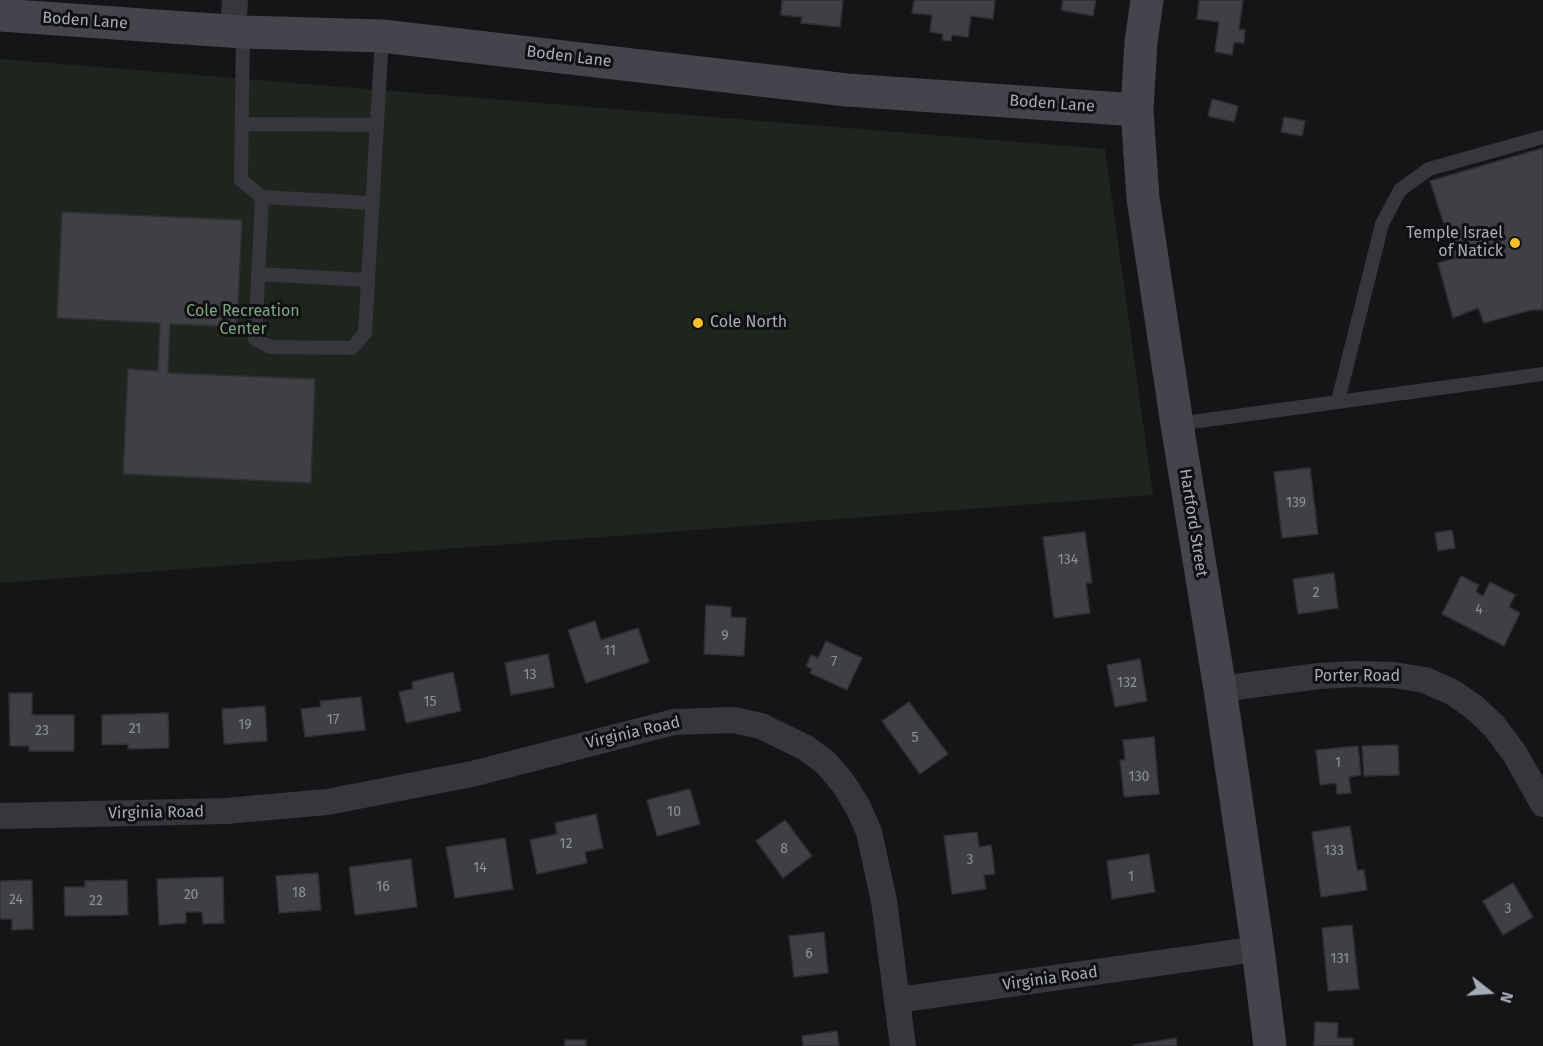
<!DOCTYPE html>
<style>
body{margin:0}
#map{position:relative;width:1543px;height:1046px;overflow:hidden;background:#151517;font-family:"Fira Sans",sans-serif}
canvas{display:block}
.north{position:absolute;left:1459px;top:962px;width:60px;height:60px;-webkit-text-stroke:4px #101012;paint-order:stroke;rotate:107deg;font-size:16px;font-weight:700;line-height:24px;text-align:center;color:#a6abb8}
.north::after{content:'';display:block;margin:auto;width:21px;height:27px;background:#a6abb8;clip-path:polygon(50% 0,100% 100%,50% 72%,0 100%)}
</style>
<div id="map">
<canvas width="1543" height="1046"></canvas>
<div class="north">N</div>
</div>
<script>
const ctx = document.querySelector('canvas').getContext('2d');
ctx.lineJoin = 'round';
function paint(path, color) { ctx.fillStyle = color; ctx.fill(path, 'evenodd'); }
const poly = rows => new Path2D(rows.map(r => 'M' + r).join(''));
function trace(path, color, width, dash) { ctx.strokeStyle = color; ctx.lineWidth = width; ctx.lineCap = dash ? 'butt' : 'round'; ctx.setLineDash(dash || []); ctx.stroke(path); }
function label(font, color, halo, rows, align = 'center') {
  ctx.font = font + ' "Fira Sans",sans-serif'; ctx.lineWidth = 6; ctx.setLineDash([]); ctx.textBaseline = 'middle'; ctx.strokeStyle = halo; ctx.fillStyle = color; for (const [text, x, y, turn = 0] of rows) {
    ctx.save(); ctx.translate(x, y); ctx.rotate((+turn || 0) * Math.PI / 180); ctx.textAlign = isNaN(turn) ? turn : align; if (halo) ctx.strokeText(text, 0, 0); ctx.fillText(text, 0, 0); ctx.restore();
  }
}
const green = poly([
 [0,59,1105,149,1153,495,0,583]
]);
const building = poly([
 [782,0,843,0,840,27,801,23,802,17,781,15,782,0],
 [914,0,995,0,993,19,971,16,968,37,952,35,951,41,942,40,943,34,930,32,932,15,912,13,914,0],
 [1063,0,1096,0,1093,16,1061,10,1063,0],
 [1199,0,1243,0,1239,29,1245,30,1244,43,1234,42,1232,55,1215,52,1219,22,1197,19,1199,0],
 [1212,99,1238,106,1234,122,1208,116,1212,99],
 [1284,117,1305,121,1302,136,1281,132,1284,117],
 [1543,148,1543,310,1531,310,1484,323,1478,308,1453,318,1438,263,1455,258,1430,181,1543,148],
 [62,212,242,220,237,327,170,324,168,373,315,379,311,483,123,474,128,369,158,371,160,323,57,318,62,212],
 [1310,468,1318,534,1282,538,1274,472,1310,468],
 [1452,530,1455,548,1438,551,1435,533,1452,530],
 [1085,532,1092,583,1086,583,1090,613,1054,618,1043,537,1085,532],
 [1334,573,1338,608,1298,614,1293,579,1334,573],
 [1461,576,1479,585,1476,592,1483,596,1490,582,1515,595,1509,607,1520,613,1504,646,1442,614,1461,576],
 [706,605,731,607,731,617,746,618,744,656,704,654,706,605],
 [595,621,601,640,638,628,649,662,586,683,568,630,595,621],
 [826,641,862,658,847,690,810,673,812,669,806,666,811,655,818,658,826,641],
 [548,654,554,687,511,695,505,663,548,654],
 [1140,659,1147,701,1115,707,1107,665,1140,659],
 [453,672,461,711,406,723,399,692,413,689,412,682,453,672],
 [9,693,32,693,32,715,74,715,74,751,29,751,29,746,10,746,9,693],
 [361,697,365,730,305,737,301,709,321,707,320,701,361,697],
 [909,702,948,754,920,774,882,721,909,702],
 [265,706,267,741,224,744,222,709,265,706],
 [168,713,169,748,128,749,128,744,102,745,102,715,168,713],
 [1154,737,1159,794,1124,797,1120,760,1125,760,1123,740,1154,737],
 [1398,745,1399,775,1364,776,1362,746,1398,745],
 [1358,746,1361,775,1349,777,1351,793,1337,794,1336,783,1320,785,1316,750,1358,746],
 [690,789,700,824,657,836,647,800,690,789],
 [596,814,603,848,585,852,587,863,537,874,530,840,557,834,555,823,596,814],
 [785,820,812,856,783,878,756,841,785,820],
 [1350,826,1357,870,1364,870,1367,890,1321,897,1312,832,1350,826],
 [977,832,979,847,991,845,995,874,984,875,986,889,952,894,944,836,977,832],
 [505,838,513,889,455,898,446,847,505,838],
 [1149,854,1155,892,1112,899,1107,861,1149,854],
 [411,859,417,907,355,915,349,867,411,859],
 [318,873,321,910,279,913,276,876,318,873],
 [223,877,224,923,203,924,202,912,186,912,186,923,159,925,157,879,223,877],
 [32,880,33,929,12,930,12,919,0,919,0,881,32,880],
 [127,880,128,915,65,916,64,887,85,887,85,881,127,880],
 [1513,883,1533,917,1503,935,1483,901,1513,883],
 [1352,925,1359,989,1328,991,1322,928,1352,925],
 [824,932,828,973,794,977,789,936,824,932],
 [1315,1022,1338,1023,1337,1038,1353,1038,1353,1046,1314,1046,1315,1022],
 [837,1031,839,1046,803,1046,802,1036,837,1031],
 [1176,1038,1177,1046,1134,1046,1134,1045,1176,1038],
 [565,1040,586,1040,586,1046,565,1046,565,1040]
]);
const lane = poly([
 [243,32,241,180,262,197,371,203],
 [242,124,376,125],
 [262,197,255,339,270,347,352,348,365,333,382,36],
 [258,274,367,280],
 [1338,401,1382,224,1400,190,1429,169,1543,137],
 [1177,424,1543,374]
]);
const street = poly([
 [233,32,235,0],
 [1220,689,1319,676,1356,674,1394,675,1425,680,1452,692,1474,707,1494,726,1515,754,1543,804],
 [0,816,226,811,327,802,472,774,674,722,733,720,761,726,806,748,826,763,843,783,858,807,869,832,884,901,903,1046],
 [898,1000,1258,949]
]);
const secondary = poly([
 [1147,0,1141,42,1137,110,1143,198,1177,424,1220,689,1258,949,1270,1046],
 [0,15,243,32,382,36,847,90,1137,110]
]);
const markers = [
 [1515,243,6,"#fdc027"],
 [698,323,6,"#fdc027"]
];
const numberNames = [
 ["139",1296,503],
 ["134",1068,560],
 ["2",1316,593],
 ["4",1479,610],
 ["9",725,636],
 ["11",610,651],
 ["7",834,662],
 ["13",530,675],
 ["132",1127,683],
 ["15",430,702],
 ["17",333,720],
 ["19",245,725],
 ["21",135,729],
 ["23",42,731],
 ["5",915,738],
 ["1",1338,763],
 ["130",1139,777],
 ["10",674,812],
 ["12",566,844],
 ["8",784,849],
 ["133",1334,851],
 ["3",970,860],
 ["14",480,868],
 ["1",1131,877],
 ["16",383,887],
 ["18",299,893],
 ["20",191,895],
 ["24",16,900],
 ["22",96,901],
 ["3",1508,909],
 ["6",809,954],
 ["131",1340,959]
];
const streetNames = [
 ["Boden Lane",85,21,4],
 ["Boden Lane",569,57,7],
 ["Boden Lane",1052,104,4],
 ["Hartford Street",1193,523,81],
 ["Porter Road",1357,677],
 ["Virginia Road",633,733,-13],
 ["Virginia Road",156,813,-1],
 ["Virginia Road",1050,979,-8]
];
const poiNames = [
 ["Temple Israel",1503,234],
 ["of Natick",1503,252],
 ["Cole North",710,323,"left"]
];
const parkNames = [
 ["Cole Recreation",243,312],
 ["Center",243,330]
];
paint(green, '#1d251e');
paint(building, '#3f4044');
trace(building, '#2f2f33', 1.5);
trace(lane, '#36363c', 14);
trace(street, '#36363c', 26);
trace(secondary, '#44454c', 33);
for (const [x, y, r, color] of markers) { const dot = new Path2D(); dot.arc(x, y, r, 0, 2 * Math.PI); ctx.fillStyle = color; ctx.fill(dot); trace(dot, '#101012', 2); }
label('14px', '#8c909b', null, numberNames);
label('16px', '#a6abb8', '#101012', streetNames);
label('16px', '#a6abb8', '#101012', poiNames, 'right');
label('16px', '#7ca480', '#101012', parkNames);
</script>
